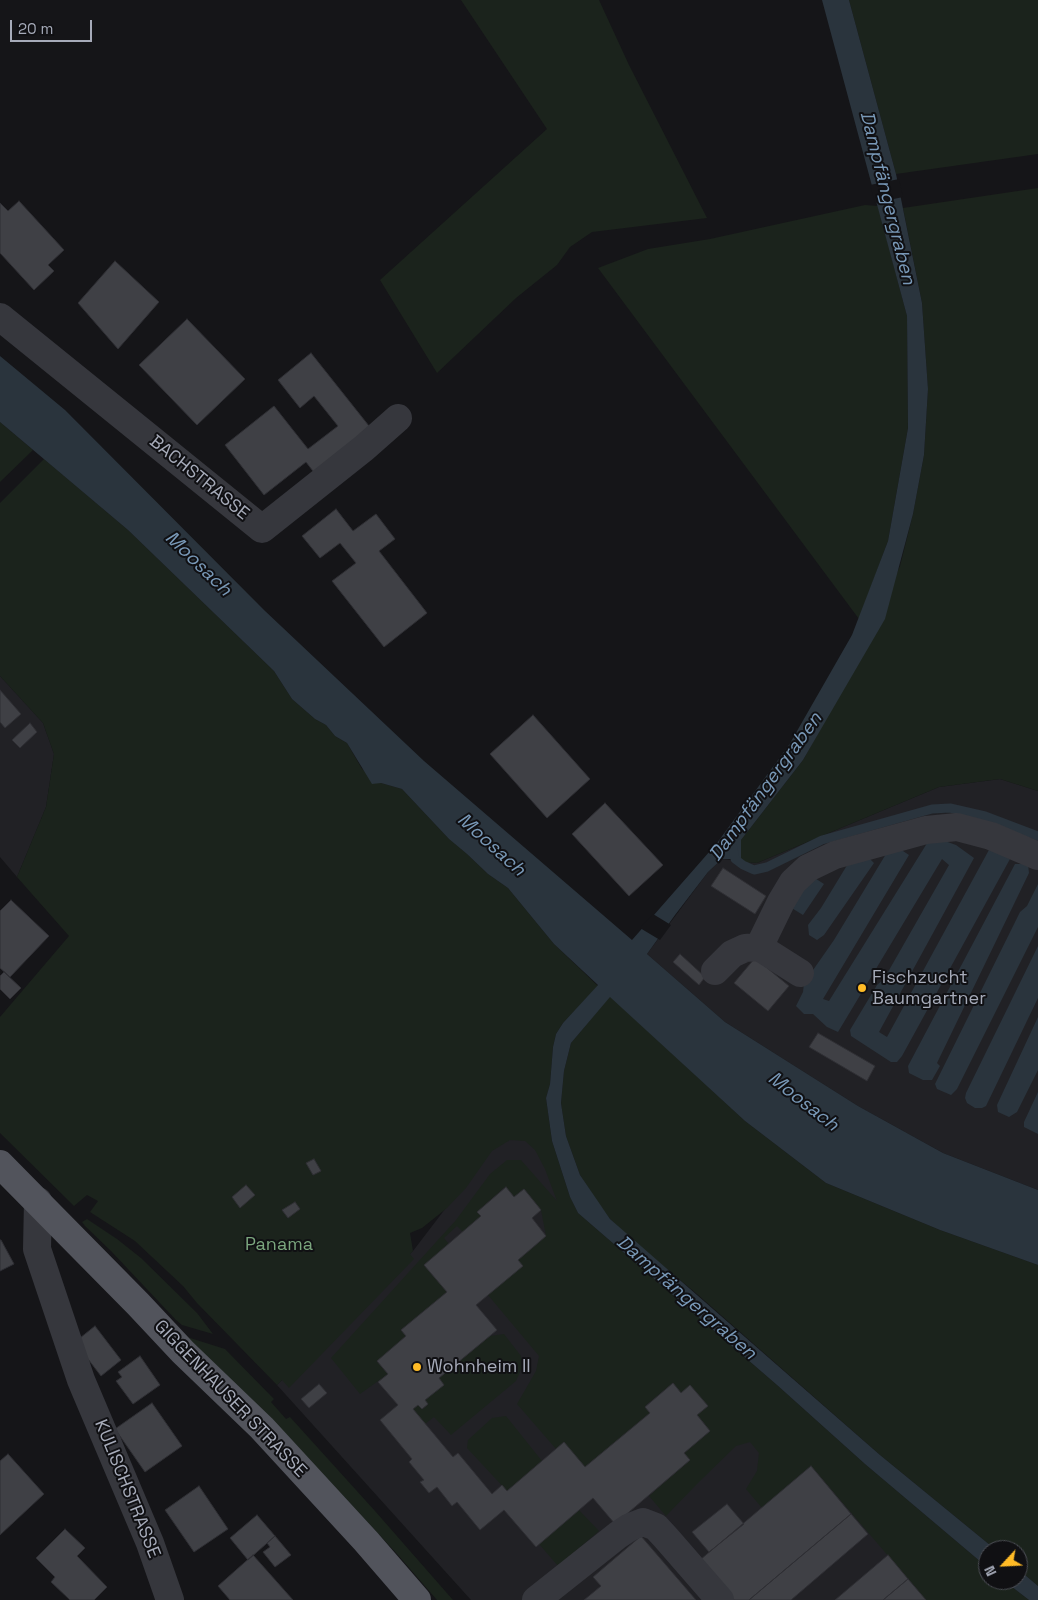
<!DOCTYPE html>
<meta charset="utf-8">
<style>
body{margin:0}
#map{position:relative;width:1038px;height:1600px;overflow:hidden;background:#151518;font-family:"Space Grotesk",sans-serif}
canvas{display:block}
.north{position:absolute;left:978px;top:1540px;width:50px;height:50px;box-sizing:border-box;background:#101013;border:1px solid #4c4e55;border-radius:50%;rotate:245deg;font-size:14px;font-weight:700;line-height:20px;text-align:center;color:#a6abb9}
.north::after{content:'';display:block;margin:auto;width:18px;height:22px;background:#ffbb26;clip-path:polygon(50% 0,100% 100%,50% 72%,0 100%)}
.scale{position:absolute;left:10px;top:20px;width:82px;height:22px;box-sizing:border-box;border:2px solid #a6abb9;border-top:0;padding-left:6px;font-size:15px;line-height:18px;white-space:nowrap;color:#a6abb9;-webkit-text-stroke:4px #101013;paint-order:stroke}
</style>
<div id="map">
<canvas width="1038" height="1600"></canvas>
<div class="north">N</div>
<div class="scale">20 m</div>
</div>
<script>
const ctx = document.querySelector('canvas').getContext('2d');
ctx.lineJoin = 'round';
function paint(path, color) { ctx.fillStyle = color; ctx.fill(path, 'evenodd'); }
const poly = rows => new Path2D(rows.map(r => 'M' + r).join(''));
function trace(path, color, width, dash) { ctx.strokeStyle = color; ctx.lineWidth = width; ctx.lineCap = dash ? 'butt' : 'round'; ctx.setLineDash(dash || []); ctx.stroke(path); }
function label(font, color, halo, rows, align = 'center') {
  ctx.font = font + ' "Space Grotesk",sans-serif'; ctx.lineWidth = 4; ctx.setLineDash([]); ctx.textBaseline = 'middle'; ctx.strokeStyle = halo; ctx.fillStyle = color; for (const [text, x, y, turn = 0] of rows) {
    ctx.save(); ctx.translate(x, y); ctx.rotate((+turn || 0) * Math.PI / 180); ctx.textAlign = isNaN(turn) ? turn : align; if (halo) ctx.strokeText(text, 0, 0); ctx.fillText(text, 0, 0); ctx.restore();
  }
}
const built = poly([
 [0,676,43,723,54,754,46,807,17,877,0,857],
 [1000,779,1038,791,1038,1190,943,1153,858,1106,725,1022,647,954,708,872,722,859,757,863,939,787],
 [542,1126,560,1200,985,1600,471,1600,277,1385,413,1251,497,1141]
]);
const green = poly([
 [461,0,599,0,629,65,707,218,592,232,570,247,557,265,516,298,437,373,380,280,547,129],
 [849,0,1038,0,1038,154,896,174],
 [1038,188,1038,791,1000,779,939,787,757,863,741,862,741,840,803,760,840,694,900,566,913,514,924,455,928,389,922,303,903,208],
 [865,205,878,206,907,316,908,428,888,541,859,619,598,268,648,249,710,239],
 [0,422,33,450,0,482],
 [44,459,128,530,274,671,292,699,315,719,326,725,335,736,347,743,362,769,381,783,402,789,449,839,467,854,488,874,508,888,554,944,598,986,563,1023,556,1034,553,1047,550,1084,546,1098,552,1141,570,1197,578,1213,777,1385,865,1464,988,1568,988,1580,1003,1580,1029,1600,926,1600,811,1466,762,1508,746,1489,757,1471,759,1453,750,1442,736,1446,698,1483,666,1516,649,1496,690,1460,684,1453,710,1431,673,1383,645,1406,650,1413,585,1467,564,1443,556,1449,517,1404,536,1371,539,1356,488,1295,518,1260,546,1236,541,1210,524,1189,514,1197,505,1187,477,1212,481,1216,463,1232,457,1226,444,1238,449,1244,424,1265,447,1292,401,1330,406,1336,377,1361,388,1374,360,1394,331,1358,456,1220,490,1174,507,1160,521,1160,557,1201,545,1169,535,1150,525,1141,510,1140,492,1151,466,1188,447,1208,422,1228,410,1233,413,1251,410,1254,414,1259,289,1388,282,1380,277,1385,197,1303,183,1286,135,1241,90,1212,98,1201,87,1195,74,1206,0,1133,0,1017,69,936,17,877,46,807,54,754,43,723,0,676,0,503],
 [610,996,745,1121,826,1183,940,1230,1038,1265,1038,1586,1018,1569,1018,1550,996,1550,880,1455,697,1294,633,1241,610,1219,598,1203,580,1175,566,1136,561,1103,564,1071,571,1043],
 [87,1219,117,1239,141,1258,197,1313,213,1334,182,1325,176,1320,111,1251,85,1226,82,1222],
 [504,1334,521,1356,522,1367,516,1381,451,1435,434,1417,425,1424,413,1409,418,1405,422,1409,428,1405,425,1400,444,1385,439,1378,490,1336],
 [187,1337,225,1349,274,1399,271,1402,286,1419,290,1417,375,1511,453,1600,437,1600,398,1555,288,1436],
 [506,1416,542,1461,507,1491,467,1448,468,1440,492,1418],
 [579,1510,599,1531,558,1566,539,1544]
]);
const water = poly([
 [822,0,849,0,896,174,922,303,928,389,924,455,913,514,885,619,803,760,741,840,741,862,735,859,722,859,708,872,675,915,647,954,725,1022,858,1106,943,1153,1038,1190,1038,1265,940,1230,826,1183,745,1121,610,997,571,1043,564,1071,561,1103,566,1136,580,1175,610,1219,880,1455,996,1550,988,1550,988,1568,865,1464,777,1385,578,1213,570,1197,552,1141,546,1098,550,1084,553,1047,556,1034,563,1023,598,985,554,944,508,888,488,874,467,854,449,839,402,789,381,783,372,784,347,743,335,736,326,725,315,719,292,699,274,671,128,530,0,422,0,356,65,410,264,610,424,761,632,940,717,843,789,745,852,635,888,541,908,428,907,316],
 [929,840,942,840,956,845,974,858,879,1032,887,1037,990,848,1010,859,902,1056,897,1062,891,1062,851,1036,850,1030,877,985,884,979,949,865,942,859,838,1032,827,1027,813,1014,804,1014,796,1006,803,992,804,983,834,940,889,849,900,849,909,855,823,999,829,1001],
 [868,857,874,863,824,935,817,940,809,935,808,925,821,908,849,862],
 [1015,864,1028,864,1029,873,937,1063,940,1066,932,1080,923,1080,909,1073,908,1066],
 [810,875,824,884,803,915,790,907],
 [1038,884,1038,927,957,1089,951,1095,937,1089,935,1084,1020,912,1027,906],
 [1038,946,1038,998,986,1106,982,1108,975,1108,967,1103,965,1098,966,1093],
 [1038,1017,1038,1070,1017,1112,1009,1117,998,1112,997,1105],
 [1038,1092,1038,1134,1024,1127,1024,1122],
 [1018,1569,1038,1586,1038,1600,1029,1600,1003,1580,1018,1580]
]);
const pier = poly([
 [899,179,903,197,875,203,870,185],
 [653,914,671,925,660,940,640,928]
]);
const stream = poly([
 [733,848,735,859,743,865,754,870,767,867,822,840,932,809,950,808,985,816,1038,836]
]);
const building = poly([
 [19,201,64,250,48,265,54,271,34,290,0,253,0,203,8,211,19,201],
 [115,261,159,302,118,349,78,303,115,261],
 [187,319,245,379,197,425,139,365,187,319],
 [311,353,373,431,316,475,306,462,264,495,225,445,274,406,308,449,338,426,314,396,300,408,278,380,311,353],
 [336,509,353,531,376,514,395,539,379,551,427,613,384,647,332,581,356,563,340,543,320,558,302,536,336,509],
 [0,690,21,714,5,728,0,722,0,690],
 [533,715,590,779,547,818,490,754,533,715],
 [30,723,37,732,20,748,12,740,30,723],
 [605,803,663,865,629,896,572,834,605,803],
 [723,868,766,896,755,914,711,886,723,868],
 [11,900,49,936,10,977,0,968,0,911,11,900],
 [680,954,705,977,699,985,673,962,680,954],
 [755,958,789,986,768,1011,734,983,755,958],
 [4,972,21,988,10,999,0,989,0,976,4,972],
 [818,1033,875,1066,867,1081,809,1047,818,1033],
 [314,1159,321,1171,313,1175,306,1163,314,1159],
 [246,1185,255,1195,240,1208,232,1197,246,1185],
 [506,1187,514,1197,524,1189,541,1210,532,1218,546,1236,518,1260,523,1266,476,1305,497,1330,439,1378,444,1385,425,1400,428,1404,422,1409,418,1405,413,1409,453,1457,458,1453,492,1494,502,1485,507,1491,564,1442,585,1467,650,1413,645,1407,673,1383,681,1393,690,1385,708,1406,697,1415,710,1431,684,1453,690,1460,615,1524,593,1498,536,1547,504,1510,480,1530,457,1502,452,1506,437,1487,429,1493,420,1482,424,1480,409,1462,412,1459,380,1420,398,1405,378,1382,388,1374,377,1361,406,1336,401,1330,447,1292,424,1265,481,1216,477,1212,506,1187],
 [295,1202,300,1209,288,1218,282,1210,295,1202],
 [0,1240,1,1240,14,1264,0,1271,0,1240],
 [95,1326,121,1360,101,1376,75,1342,95,1326],
 [140,1356,160,1385,133,1404,116,1381,122,1377,118,1372,140,1356],
 [319,1384,327,1393,309,1408,301,1399,319,1384],
 [152,1403,182,1446,145,1472,115,1429,152,1403],
 [8,1454,44,1494,0,1535,0,1461,8,1454],
 [811,1466,851,1514,749,1600,734,1600,700,1560,811,1466],
 [199,1486,228,1529,194,1552,165,1510,199,1486],
 [727,1504,744,1524,709,1552,692,1532,727,1504],
 [851,1514,868,1534,791,1600,749,1600,851,1514],
 [257,1515,275,1536,248,1560,230,1538,257,1515],
 [65,1529,85,1548,77,1556,107,1587,94,1600,70,1600,51,1582,55,1577,36,1558,65,1529],
 [275,1536,291,1555,275,1567,263,1552,270,1547,267,1543,275,1536],
 [641,1536,696,1600,584,1600,601,1586,593,1577,641,1536],
 [253,1555,293,1600,230,1600,218,1586,253,1555],
 [888,1555,908,1579,883,1600,835,1600,888,1555],
 [908,1579,926,1600,883,1600,908,1579]
]);
const minor = poly([
 [0,317,262,529,364,448,398,418],
 [759,947,781,902,793,882,808,868,835,855,926,830,957,827,991,836,1038,856],
 [715,971,732,954,745,948,759,947,800,973],
 [38,1201,37,1249,81,1380,150,1543,170,1600],
 [536,1600,618,1535,630,1527,643,1522,656,1527,667,1539,720,1600]
]);
const major = poly([
 [0,1164,138,1304,183,1352,262,1428,366,1541,417,1600]
]);
const markers = [
 [862,988,5,"#ffbb26"],
 [417,1367,5,"#ffbb26"]
];
const streetNames = [
 ["BACHSTRASSE",199,478,39],
 ["GIGGENHAUSER STRASSE",230,1399,46],
 ["KULISCHSTRASSE",127,1489,68]
];
const poiNames = [
 ["Fischzucht",872,978],
 ["Baumgartner",872,999],
 ["Wohnheim II",427,1367]
];
const parkNames = [
 ["Panama",279,1245]
];
const waterNames = [
 ["Dampfängergraben",887,198,76],
 ["Moosach",198,564,44],
 ["Dampfängergraben",766,787,-54],
 ["Moosach",491,845,42],
 ["Moosach",803,1102,38],
 ["Dampfängergraben",686,1298,41]
];
paint(built, '#212125');
paint(green, '#1b231c');
paint(water, '#2a343d');
paint(pier, '#151518');
trace(stream, '#2a343d', 9);
paint(building, '#3f4045');
trace(building, '#2f2f34', 1);
trace(minor, '#36373d', 28);
trace(major, '#52545c', 28);
for (const [x, y, r, color] of markers) { const dot = new Path2D(); dot.arc(x, y, r, 0, 2 * Math.PI); ctx.fillStyle = color; ctx.fill(dot); trace(dot, '#101013', 2); }
label('18px', '#a6abb9', '#101013', streetNames);
label('18px', '#a6abb9', '#101013', poiNames, 'left');
label('18px', '#7ba67e', '#101013', parkNames);
label('italic 19px', '#7999b8', '#101013', waterNames);
</script>
